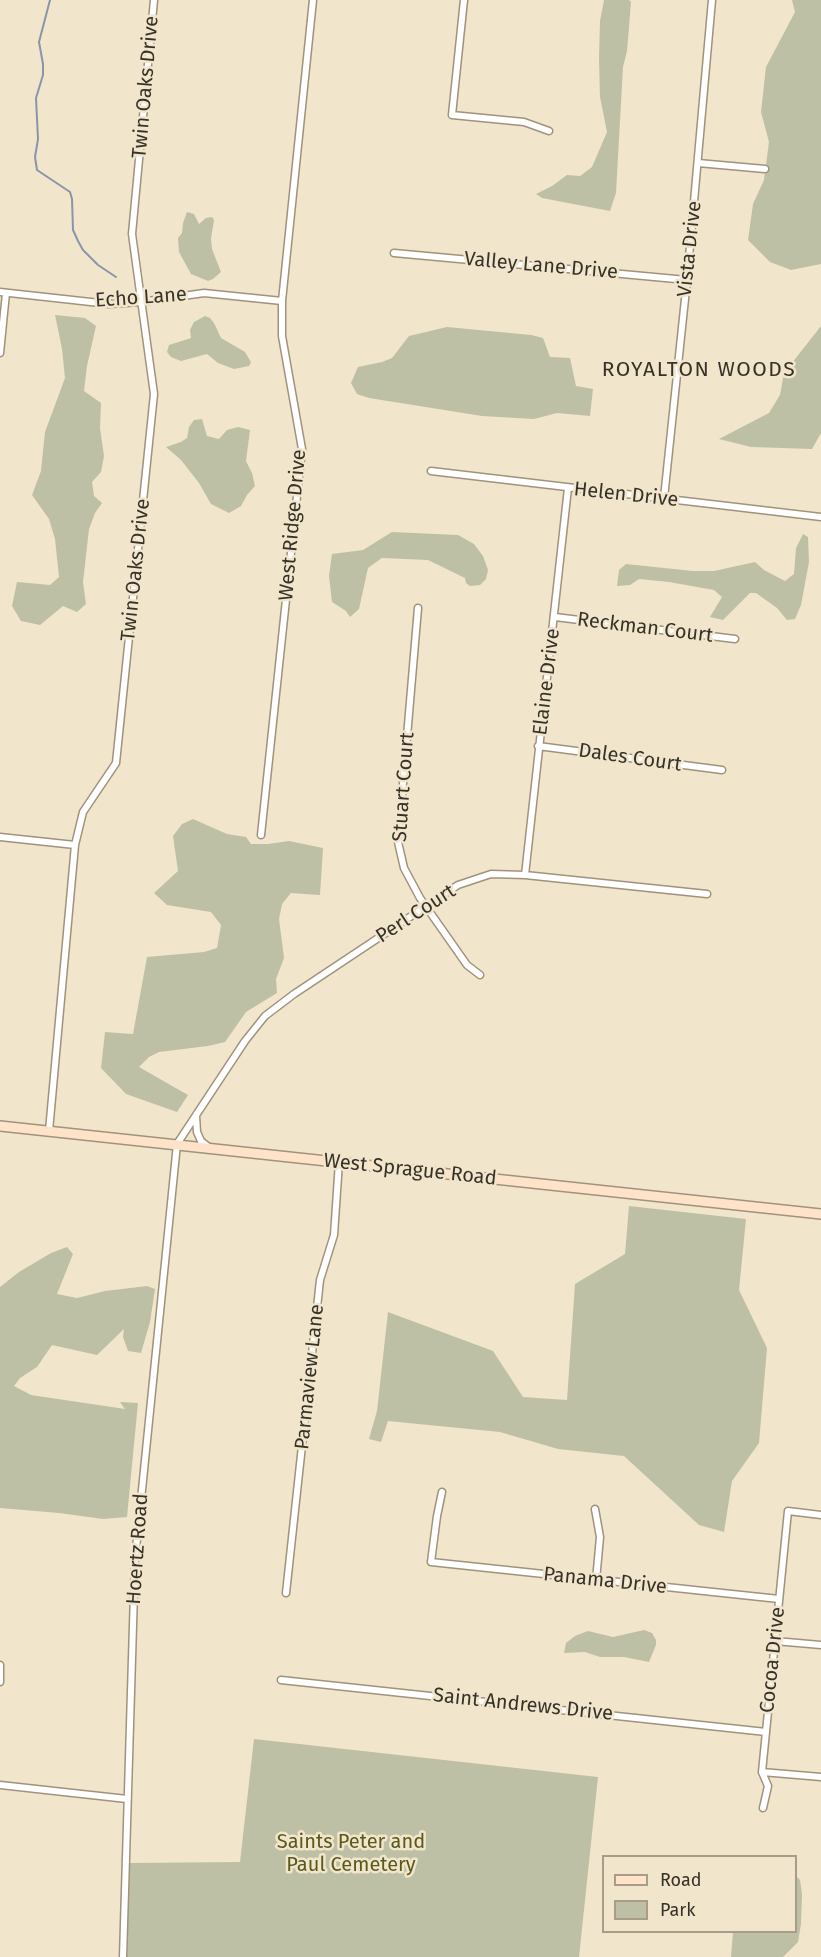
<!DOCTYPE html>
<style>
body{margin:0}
#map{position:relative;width:821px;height:1957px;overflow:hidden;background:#f1e5cc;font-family:"Fira Sans",sans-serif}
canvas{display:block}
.legend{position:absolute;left:602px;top:1855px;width:195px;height:78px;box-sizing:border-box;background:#f1e5cc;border:2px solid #a79d8a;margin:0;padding:8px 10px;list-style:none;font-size:18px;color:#373228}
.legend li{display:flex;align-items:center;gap:12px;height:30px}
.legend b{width:30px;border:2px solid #a79d8a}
</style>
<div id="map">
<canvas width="821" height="1957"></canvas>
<ul class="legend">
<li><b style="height:8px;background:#fee3c9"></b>Road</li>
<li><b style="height:16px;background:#bdc0a4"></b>Park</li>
</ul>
</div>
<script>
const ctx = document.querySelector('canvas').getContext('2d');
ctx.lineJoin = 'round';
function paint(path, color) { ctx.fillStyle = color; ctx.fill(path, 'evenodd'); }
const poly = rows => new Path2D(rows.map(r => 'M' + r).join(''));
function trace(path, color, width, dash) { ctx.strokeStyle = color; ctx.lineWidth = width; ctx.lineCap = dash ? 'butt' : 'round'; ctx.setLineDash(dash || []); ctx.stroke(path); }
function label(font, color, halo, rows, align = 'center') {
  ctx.font = font + ' "Fira Sans",sans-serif'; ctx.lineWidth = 5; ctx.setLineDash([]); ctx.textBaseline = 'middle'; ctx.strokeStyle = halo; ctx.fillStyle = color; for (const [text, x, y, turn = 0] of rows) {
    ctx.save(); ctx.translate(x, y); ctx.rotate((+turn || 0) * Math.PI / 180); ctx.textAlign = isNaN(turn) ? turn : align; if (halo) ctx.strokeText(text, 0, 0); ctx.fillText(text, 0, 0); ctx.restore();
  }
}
const green = poly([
 [604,0,629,0,631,2,627,51,623,67,616,193,610,211,542,198,536,194,552,186,567,175,580,176,592,167,607,132,600,97,599,59,600,21],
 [792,0,821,0,821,264,791,270,770,262,748,240,753,204,764,180,769,142,761,112,766,67,795,12],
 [187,212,194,214,199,224,206,218,212,217,214,220,211,239,212,249,221,272,213,279,208,281,191,274,179,252,178,238,182,233,183,223],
 [55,315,85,318,96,326,87,366,84,391,101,403,100,428,104,456,101,472,92,482,94,496,102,503,95,513,89,529,83,582,86,604,77,612,63,606,40,625,21,621,12,606,17,582,50,585,59,577,55,539,49,519,32,495,41,471,45,432,65,378,62,349],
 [205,316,210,318,214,323,221,338,245,352,251,362,249,366,234,369,218,363,207,354,181,361,171,357,167,352,169,345,191,338,190,330,194,322],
 [821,326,821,433,812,449,751,447,719,439,769,413,780,395,784,373],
 [447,327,531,335,543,338,550,357,570,358,576,386,593,389,590,416,557,413,534,419,482,416,369,398,357,394,351,383,358,367,382,362,392,358,409,336],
 [202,419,207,436,219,439,227,430,238,427,250,430,246,461,252,473,255,486,247,495,241,506,229,513,211,504,199,483,181,460,166,447,181,442,187,438,189,427,194,420],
 [392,532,458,535,474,544,483,556,488,570,486,579,480,585,470,586,466,583,465,578,428,560,382,558,368,568,359,609,350,617,346,611,332,602,329,576,332,554,363,550],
 [803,534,808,537,809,562,801,605,795,619,787,620,777,608,756,593,750,593,723,620,710,617,722,597,714,590,669,582,639,579,630,585,617,586,619,570,626,564,693,571,714,571,755,562,764,570,785,581,794,574,796,548],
 [193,819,227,834,246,837,251,844,268,844,289,841,323,848,320,895,291,893,282,904,279,919,284,958,276,979,277,993,246,1012,225,1042,208,1046,159,1052,149,1057,139,1067,188,1095,177,1112,126,1094,101,1068,105,1032,133,1034,147,957,204,952,217,948,221,925,211,912,167,905,154,893,178,871,173,836,182,824],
 [629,1206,746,1219,739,1290,767,1348,759,1443,732,1481,724,1532,699,1525,624,1456,558,1449,500,1432,388,1421,381,1442,369,1439,377,1411,388,1312,493,1351,523,1397,567,1400,575,1284,625,1254],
 [67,1247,73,1254,57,1294,77,1298,105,1291,147,1286,155,1289,150,1322,141,1353,128,1351,123,1337,124,1329,97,1355,52,1345,37,1367,20,1378,14,1386,31,1395,125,1409,120,1402,138,1403,127,1517,103,1519,59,1513,0,1508,0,1287,19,1272,51,1253],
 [644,1630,652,1633,656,1640,656,1645,649,1662,624,1657,600,1657,585,1652,564,1653,566,1643,575,1636,588,1631,613,1637],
 [254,1739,598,1777,579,1957,127,1957,129,1863,240,1862],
 [796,1876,800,1880,802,1894,801,1924,798,1942,783,1957,731,1957,733,1932,796,1932]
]);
const stream = poly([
 [50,0,39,42,43,64,43,75,36,98,38,139,35,157,37,170,70,192,72,199,73,230,78,241,83,250,98,265,116,277]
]);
const street = poly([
 [464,0,452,115,524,122,549,131],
 [698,163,765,169],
 [394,253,687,280],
 [0,292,109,304,141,302,204,293,282,301],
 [0,353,6,293],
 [431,471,821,517],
 [664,498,687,280,712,0],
 [418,608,398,842,404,868,420,898,467,965,480,975],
 [555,617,735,639],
 [538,746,722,770],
 [261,835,302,449,282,336,282,301,313,0],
 [0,837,75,845],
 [525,875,568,488],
 [196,1116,197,1132,201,1141,210,1148],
 [49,1131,75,845,83,812,116,763,154,394,132,234,154,0],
 [442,1492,437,1516,431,1562,779,1599],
 [595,1509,600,1537,596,1580],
 [286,1593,320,1280,334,1235,339,1162],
 [775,1641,821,1645],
 [0,1665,0,1682],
 [281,1680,766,1732],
 [762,1772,821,1777],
 [0,1785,127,1799],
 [763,1808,768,1786,762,1772,788,1511,821,1515],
 [123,1957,135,1559,177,1144,245,1041,265,1016,294,994,458,885,491,874,525,875,707,894]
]);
const secondary = poly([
 [0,1126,821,1214]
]);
const streetNames = [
 ["Twin Oaks Drive",146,87,-85],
 ["Vista Drive",690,249,-84],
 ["Valley Lane Drive",541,266,5],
 ["Echo Lane",141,298,-4],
 ["Helen Drive",626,495,6],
 ["West Ridge Drive",293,525,-85],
 ["Twin Oaks Drive",136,570,-84],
 ["Reckman Court",645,628,7],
 ["Elaine Drive",547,682,-83],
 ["Dales Court",630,758,8],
 ["Stuart Court",404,787,-86],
 ["Perl Court",416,914,-33],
 ["West Sprague Road",410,1170,6],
 ["Parmaview Lane",310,1377,-84],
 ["Hoertz Road",138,1549,-86],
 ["Panama Drive",605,1581,6],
 ["Cocoa Drive",773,1660,-84],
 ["Saint Andrews Drive",523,1705,6]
];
const parkNames = [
 ["Saints Peter and",351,1842],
 ["Paul Cemetery",351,1865]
];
const neighbourhoodNames = [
 ["ROYALTON WOODS",699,370]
];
paint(green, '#bdc0a4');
trace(stream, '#8a95aa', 2);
trace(street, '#9f937c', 9);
trace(secondary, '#9f937c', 12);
trace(street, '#fff', 6);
trace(secondary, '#fee3c9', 9);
label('20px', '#373228', '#f1e5cc', streetNames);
label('20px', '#585a1c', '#f1e5cc', parkNames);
ctx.letterSpacing = '1.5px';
label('21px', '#373228', '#f1e5cc', neighbourhoodNames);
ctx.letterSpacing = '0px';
</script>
